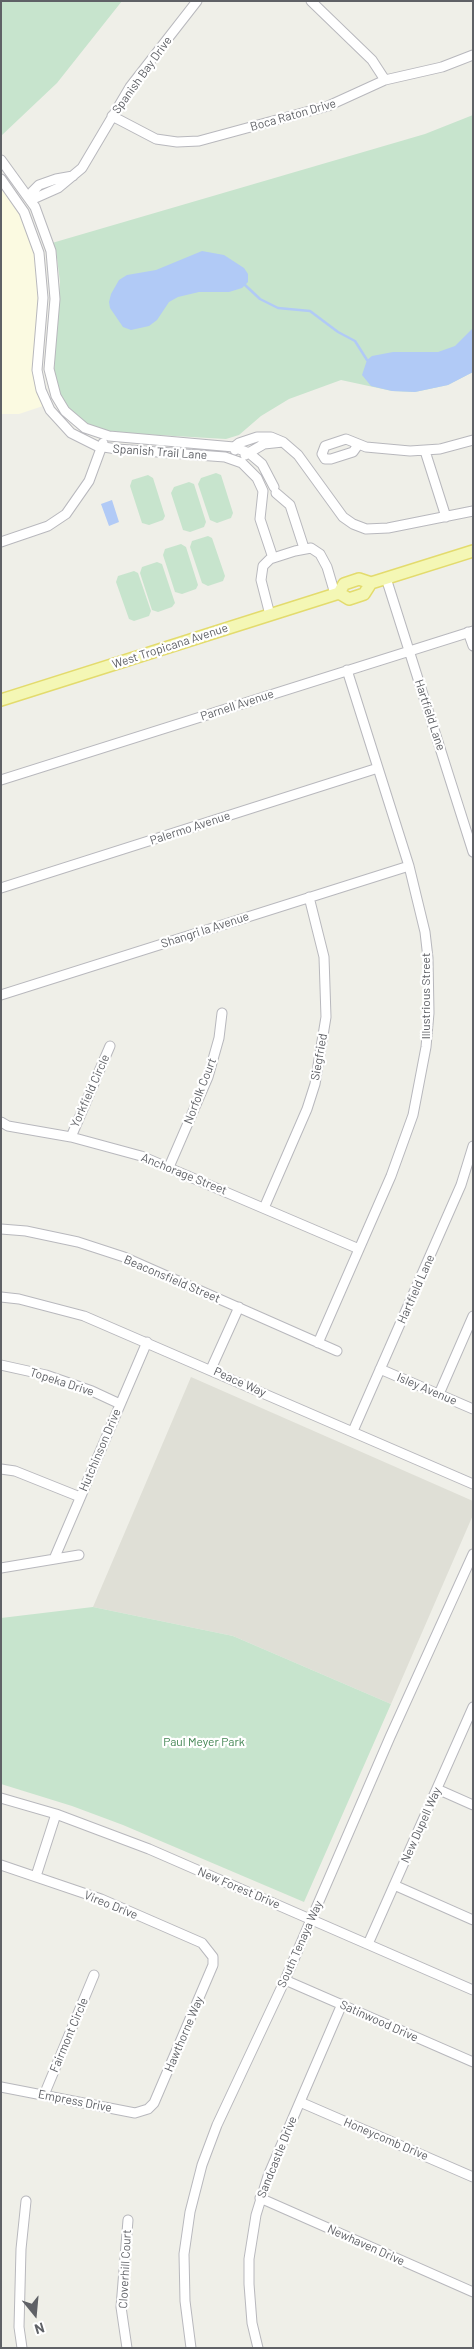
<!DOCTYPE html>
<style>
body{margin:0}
#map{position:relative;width:474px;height:2349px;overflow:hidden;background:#efefe8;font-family:Barlow,sans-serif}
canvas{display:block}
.frame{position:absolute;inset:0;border:2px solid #5f6166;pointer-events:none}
.north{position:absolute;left:10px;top:2289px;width:50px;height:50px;-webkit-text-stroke:4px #fff;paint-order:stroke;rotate:163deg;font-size:14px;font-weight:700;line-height:20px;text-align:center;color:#5f6166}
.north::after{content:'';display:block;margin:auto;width:18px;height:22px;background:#5f6166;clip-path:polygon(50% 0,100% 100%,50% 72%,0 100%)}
</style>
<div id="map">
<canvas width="474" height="2349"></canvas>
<div class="frame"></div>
<div class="north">N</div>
</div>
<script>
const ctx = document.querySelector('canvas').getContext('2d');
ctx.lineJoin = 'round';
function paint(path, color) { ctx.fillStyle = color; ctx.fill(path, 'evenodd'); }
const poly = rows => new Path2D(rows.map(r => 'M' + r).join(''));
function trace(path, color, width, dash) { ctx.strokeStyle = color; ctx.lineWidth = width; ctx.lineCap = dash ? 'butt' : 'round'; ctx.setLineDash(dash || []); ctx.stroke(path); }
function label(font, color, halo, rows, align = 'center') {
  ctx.font = font + ' Barlow,sans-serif'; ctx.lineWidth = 4.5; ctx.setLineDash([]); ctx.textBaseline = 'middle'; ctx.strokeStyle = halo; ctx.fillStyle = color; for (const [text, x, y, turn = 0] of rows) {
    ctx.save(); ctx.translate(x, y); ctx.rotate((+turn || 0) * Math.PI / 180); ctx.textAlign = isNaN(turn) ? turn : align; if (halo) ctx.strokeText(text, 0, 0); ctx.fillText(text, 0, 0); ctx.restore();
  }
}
const commercial = poly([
 [1,185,21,214,35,254,39,298,33,370,37,392,43,406,19,414,1,414]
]);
const education = poly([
 [191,1377,473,1501,473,1515,391,1704,233,1636,93,1607]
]);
const green = poly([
 [1,1,122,1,57,83,1,136],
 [473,115,473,372,448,385,415,392,392,391,341,380,289,399,261,416,239,435,226,439,106,432,88,425,65,405,57,386,54,369,60,282,56,250,52,243,425,134],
 [216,473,221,475,233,513,231,518,217,523,210,520,198,484,201,478],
 [148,475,153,478,165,516,163,520,149,525,142,523,130,486,132,480],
 [189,482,194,484,206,522,204,527,190,532,183,530,171,493,174,487],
 [208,536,212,538,225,576,223,581,208,586,202,583,190,547,192,541],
 [181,544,186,547,198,585,196,589,182,594,175,592,163,555,165,549],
 [157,562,162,564,175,603,172,607,158,612,152,610,140,573,142,567],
 [134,571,138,573,151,611,149,616,134,621,129,619,116,582,118,576],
 [93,1607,233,1636,391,1704,304,1902,123,1825,72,1806,1,1784,1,1618]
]);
const water = poly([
 [202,251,224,255,244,268,248,274,248,282,242,288,229,292,199,292,178,297,169,302,157,320,149,326,131,330,123,327,110,308,109,302,111,294,119,280,127,275,156,270],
 [473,328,473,372,448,385,415,392,392,391,371,386,362,375,367,360,372,356,393,352,438,352,455,346],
 [112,500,119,522,109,526,101,504]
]);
const stream = poly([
 [245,285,260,299,278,308,310,311,338,332,355,341,367,360]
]);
const minor = poly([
 [311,1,372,60,385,80],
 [112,116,156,139,177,142,199,141,328,106,385,80,442,67,473,55],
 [1,160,35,207,51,251,55,299,49,369,56,396,65,411,85,428,109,436,234,447,249,453,262,464,274,487],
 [1,179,24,212,39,253,43,298,37,370,41,390,50,410,71,433,97,446,117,449,225,457,242,463,257,478,263,491,260,519,273,558],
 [31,200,58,188,82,168,130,87,197,1],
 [31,200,32,192,39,185,56,179,73,176],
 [358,445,353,452,331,459,325,459,322,454,325,446,346,439,366,447,410,451,440,449,473,440],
 [235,450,234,447,239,443,257,437,271,437,283,442,298,455,343,517,353,524,366,529,388,528,473,511],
 [425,451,446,517],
 [245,455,264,444,283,442],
 [276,493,290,505,304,548],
 [1,542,48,526,66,514,89,481,103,443],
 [386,578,473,852],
 [270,615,261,580,263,566,270,559,295,551,311,548,320,554,327,567,335,594],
 [468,632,473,646],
 [1,780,473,631],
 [1,888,378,768],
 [1,995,409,866],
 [1,1122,8,1126,71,1137,141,1156,359,1249],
 [71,1137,110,1046],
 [169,1167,208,1077,219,1038,222,1013],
 [264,1208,307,1109,315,1084,326,1017,324,957,309,897],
 [1,1229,26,1231,78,1242,124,1257,337,1351],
 [1,1297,19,1299,84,1316,473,1484],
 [318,1343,391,1176,413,1115,426,1047,429,1013,428,958,425,932,409,866,347,670],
 [1,1365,46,1375,92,1391,120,1404],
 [211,1369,239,1307],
 [380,1369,473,1409],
 [439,1394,473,1316],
 [353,1431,461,1185,473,1146],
 [1,1469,15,1471,80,1497],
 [54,1559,147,1342],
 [1,1568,79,1555],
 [437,1789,473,1805],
 [1,1798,56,1814,149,1849,473,1990],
 [1,1865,101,1899,202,1943,213,1957,213,1965,154,2103,148,2109,135,2113,1,2087],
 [36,1876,56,1814],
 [394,1885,473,1920],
 [368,1944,473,1707],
 [285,1980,473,2062],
 [44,2095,94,1975],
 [300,2102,473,2177],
 [260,2198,473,2292],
 [22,2348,19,2327,21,2249,26,2201],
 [127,2348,121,2307,128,2220],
 [191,2348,185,2301,184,2254,190,2212,202,2165,217,2125,285,1980,390,1737,473,1554],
 [258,2348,252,2323,249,2284,249,2259,256,2215,268,2176,342,2004]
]);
const major = poly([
 [339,593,349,599,364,594,371,583,473,551],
 [339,593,344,584,359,579,371,583],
 [1,700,339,593]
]);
const streetNames = [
 ["Spanish Bay Drive",142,75,-54],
 ["Boca Raton Drive",293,115,-16],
 ["Spanish Trail Lane",160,452,4],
 ["West Tropicana Avenue",170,646,-18],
 ["Parnell Avenue",237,705,-18],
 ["Hartfield Lane",430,715,72],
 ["Palermo Avenue",190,828,-18],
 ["Shangri la Avenue",205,930,-18],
 ["Illustrious Street",426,996,-90],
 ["Siegfried",319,1057,-80],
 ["Yorkfield Circle",90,1091,-66],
 ["Norfolk Court",200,1091,-69],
 ["Anchorage Street",184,1174,22],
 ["Beaconsfield Street",172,1279,23],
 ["Hartfield Lane",416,1289,-66],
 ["Topeka Drive",62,1382,18],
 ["Peace Way",240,1382,24],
 ["Isley Avenue",427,1389,23],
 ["Hutchinson Drive",100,1450,-67],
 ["New Dupell Way",421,1825,-66],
 ["New Forest Drive",239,1888,23],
 ["Vireo Drive",111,1905,22],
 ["South Tenaya Way",300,1944,-66],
 ["Satinwood Drive",379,2021,24],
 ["Hawthorne Way",184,2034,-67],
 ["Fairmont Circle",69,2035,-67],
 ["Empress Drive",75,2101,11],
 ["Honeycomb Drive",386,2139,23],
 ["Sandcastle Drive",277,2157,-68],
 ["Newhaven Drive",366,2245,24],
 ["Cloverhill Court",125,2269,-87]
];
const parkNames = [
 ["Paul Meyer Park",204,1742]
];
paint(commercial, '#fbfae1');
paint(education, '#dfdfd6');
paint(green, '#c7e4cd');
paint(water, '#b1caf6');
trace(stream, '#b1caf6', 2.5);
trace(minor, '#b8b8bd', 11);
trace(major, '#e3db6d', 14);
trace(minor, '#fff', 9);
trace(major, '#f4f7b5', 11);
label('12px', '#5f6166', '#fff', streetNames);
label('12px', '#408451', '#fff', parkNames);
</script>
